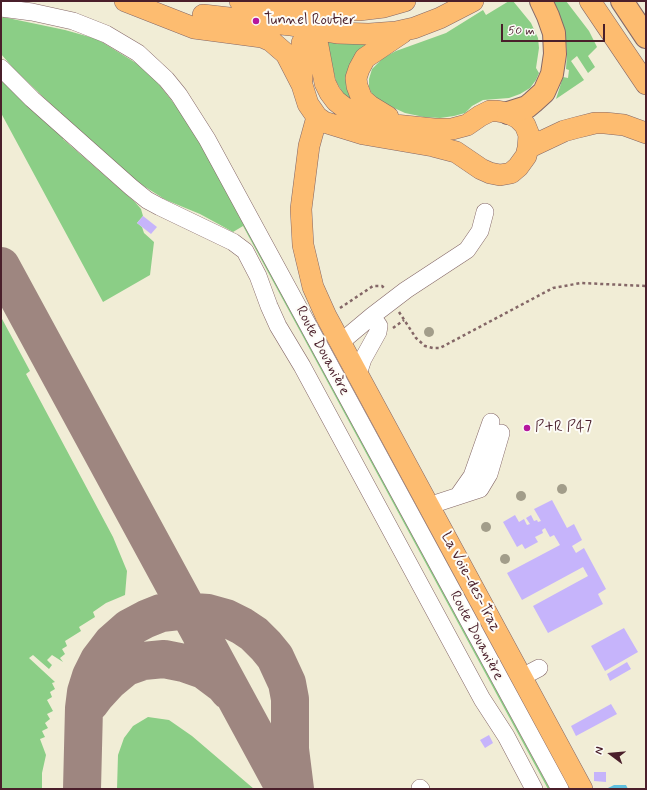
<!DOCTYPE html>
<meta charset="utf-8">
<style>
body{margin:0}
#map{position:relative;width:647px;height:790px;overflow:hidden;background:#f1edd6;font-family:Mynerve,sans-serif}
canvas{display:block}
.frame{position:absolute;inset:0;border:2px solid #4a1f2b;pointer-events:none}
.north{position:absolute;left:591px;top:734px;width:40px;height:40px;-webkit-text-stroke:3px #fdfcf7;paint-order:stroke;rotate:286deg;font-size:11px;font-weight:700;line-height:16px;text-align:center;color:#4a1f2b}
.north::after{content:'';display:block;margin:auto;width:14px;height:18px;background:#4a1f2b;clip-path:polygon(50% 0,100% 100%,50% 72%,0 100%)}
.scale{position:absolute;left:501px;top:24px;width:104px;height:18px;box-sizing:border-box;border:2px solid #4a1f2b;border-top:0;padding-left:5px;font-size:12px;line-height:14px;white-space:nowrap;color:#4a1f2b;-webkit-text-stroke:3px #fdfcf7;paint-order:stroke}
</style>
<div id="map">
<canvas width="647" height="790"></canvas>
<div class="frame"></div>
<div class="north">N</div>
<div class="scale">50 m</div>
</div>
<script>
const ctx = document.querySelector('canvas').getContext('2d');
ctx.lineJoin = 'round';
function paint(path, color) { ctx.fillStyle = color; ctx.fill(path, 'evenodd'); }
const poly = rows => new Path2D(rows.map(r => 'M' + r).join(''));
function trace(path, color, width, dash) { ctx.strokeStyle = color; ctx.lineWidth = width; ctx.lineCap = dash ? 'butt' : 'round'; ctx.setLineDash(dash || []); ctx.stroke(path); }
function label(font, color, halo, rows, align = 'center') {
  ctx.font = font + ' Mynerve,sans-serif'; ctx.lineWidth = 4; ctx.setLineDash([]); ctx.textBaseline = 'middle'; ctx.strokeStyle = halo; ctx.fillStyle = color; for (const [text, x, y, turn = 0] of rows) {
    ctx.save(); ctx.translate(x, y); ctx.rotate((+turn || 0) * Math.PI / 180); ctx.textAlign = isNaN(turn) ? turn : align; if (halo) ctx.strokeText(text, 0, 0); ctx.fillText(text, 0, 0); ctx.restore();
  }
}
const green = poly([
 [509,1,513,1,531,23,538,38,539,48,536,68,539,73,536,80,530,88,520,94,509,98,483,100,472,106,465,113,454,116,440,118,424,117,405,113,379,101,372,94,369,87,369,79,372,69,383,58,396,51,446,33,483,10,486,15],
 [546,1,566,1,589,31,597,47,588,56,595,67,588,73,577,56,571,61,584,80,556,99,563,77,568,78,569,70,566,69,567,54,566,41,561,22],
 [3,17,65,30,97,39,136,63,157,82,180,111,199,141,550,789,548,789,243,226,233,232,200,214,166,200,134,180,59,114,61,112,58,111,14,69,1,54,1,19],
 [328,42,343,44,370,44,355,98,350,100,343,93,336,81,331,63],
 [1,79,64,136,63,139,135,202,141,209,143,216,137,223,142,227,144,233,154,242,150,275,103,302,1,113],
 [1,317,30,371,26,374,113,537,127,571,125,595,106,603,93,612,95,617,79,627,81,631,65,641,67,646,62,649,65,654,60,658,63,662,52,655,47,660,52,665,49,669,33,655,29,658,55,682,52,683,55,689,50,692,52,697,47,700,53,711,47,714,50,719,45,723,48,728,42,731,45,737,40,739,46,755,42,773,42,789,1,789],
 [148,717,169,720,192,736,254,789,117,789,118,755,124,738,133,726]
]);
const water = poly([
 [614,785,626,785,628,789,606,789]
]);
const taxiway = poly([
 [1,266,285,789],
 [90,703,96,695,108,682,126,667,143,661,164,659,184,663,204,670,224,685,229,691],
 [82,789,84,708,86,692,91,676,99,660,112,643,129,628,146,619,161,613,179,611,208,613,226,618,242,626,254,634,266,646,275,657,287,683,290,699,290,749,295,789]
]);
const building = poly([
 [143,216,157,227,151,234,137,223],
 [552,500,567,528,574,524,582,540,572,546,576,553,584,548,606,589,598,594,603,604,548,633,533,606,588,576,583,567,522,600,507,573,560,545,554,535,550,537,545,528,542,530,543,533,535,537,538,542,525,549,522,544,517,547,503,522,515,515,519,522,524,519,527,525,530,524,526,518,531,515,534,521,537,520,538,522,541,521,534,509],
 [624,628,638,652,605,671,591,646],
 [627,662,631,669,610,681,607,674],
 [611,704,617,714,576,736,571,726],
 [489,735,493,743,485,748,480,740],
 [594,772,606,772,606,782,594,781]
]);
const path = poly([
 [340,308,373,286,382,286,385,289],
 [399,312,416,338,425,346,433,348,440,348,553,288,581,283,646,286],
 [393,328,404,320]
]);
const minor = poly([
 [1,8,32,12,73,21,106,34,138,53,166,79,179,95,207,139,560,789],
 [1,68,32,99,131,187,147,200,160,207,233,242,245,251,258,276,269,306,278,326,302,366,482,699,506,736,534,789],
 [372,316,406,290,467,250,480,231,485,212],
 [341,342,372,316,379,326,378,332,363,359,358,374],
 [458,496,472,476,491,422],
 [428,506,480,489,489,474,501,433],
 [522,677,539,668],
 [420,788,421,789]
]);
const major = poly([
 [125,1,194,28,262,37,271,41,286,54,302,85,308,104,317,117,324,122,363,134,433,146,456,152,481,169,490,173,500,175,511,173,518,167,526,156,528,148,529,135,525,125,518,118,508,113,497,111,490,111,480,116,467,125,452,129,434,129,385,124,357,114,345,108,336,101,330,93,325,83,318,46,311,29,311,1],
 [240,1,359,10,384,7,405,1],
 [590,1,646,84],
 [203,15,290,25,337,33,369,34,396,32,414,28,440,18,473,1],
 [302,80,302,43,311,29],
 [317,117,309,146,301,209,303,245,313,287,326,316,582,789],
 [388,117,370,106,362,99,357,86,356,78,359,69,365,58,402,33],
 [528,148,564,131,575,128,595,123,605,123,624,125,646,133]
]);
const highway = poly([
 [622,1,646,37],
 [508,113,527,107,533,102,544,92,552,74,555,54,554,33,548,16,541,1]
]);
const trees = [
 [429,332],
 [562,489],
 [521,496],
 [486,527],
 [505,559]
];
const markers = [
 [256,21,4,"#b5179e"],
 [527,428,4,"#b5179e"]
];
const poiNames = [
 ["Tunnel Routier",264,21],
 ["P+R P47",535,428]
];
const streetNames = [
 ["Route Douanière",322,351,62],
 ["La Voie-des-Traz",470,582,62],
 ["Route Douanière",476,636,62]
];
paint(green, '#8bce86');
paint(water, '#5fbfdd');
trace(taxiway, '#9e8680', 38);
paint(building, '#c6b4fb');
trace(minor, '#846767', 18);
trace(major, '#846767', 22);
trace(highway, '#846767', 24);
trace(path, '#846767', 2.5, [3, 3]);
trace(minor, '#fff', 17);
trace(major, '#fdbc70', 21);
trace(highway, '#fdbc70', 22);
ctx.fillStyle = '#a29d8a';
for (const [x, y] of trees) { ctx.beginPath(); ctx.arc(x, y, 5, 0, 2 * Math.PI); ctx.fill(); }
for (const [x, y, r, color] of markers) { const dot = new Path2D(); dot.arc(x, y, r, 0, 2 * Math.PI); ctx.fillStyle = color; ctx.fill(dot); trace(dot, '#fdfcf7', 1.5); }
label('15px', '#4a1f2b', '#fdfcf7', poiNames, 'left');
label('15px', '#4a1f2b', '#fdfcf7', streetNames);
</script>
